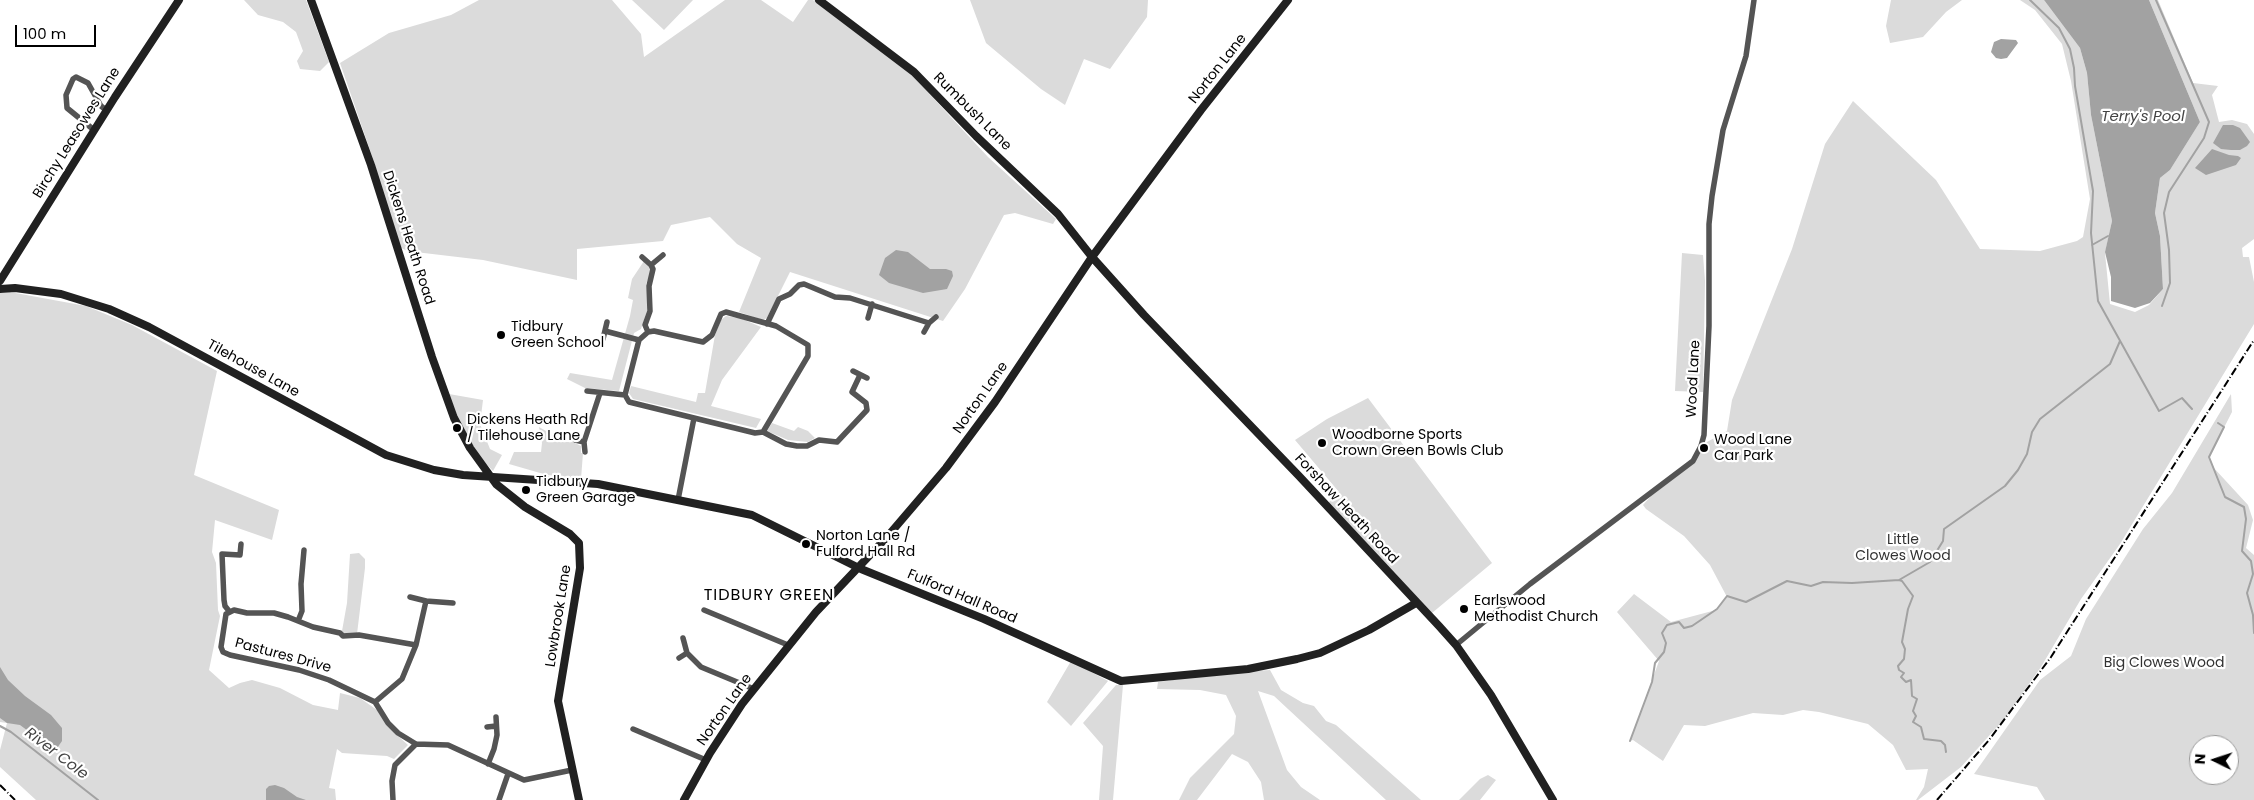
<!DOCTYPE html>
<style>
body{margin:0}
#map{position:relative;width:2254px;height:800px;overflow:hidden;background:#fff;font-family:Poppins,sans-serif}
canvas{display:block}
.north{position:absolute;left:2189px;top:735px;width:50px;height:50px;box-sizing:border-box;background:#fff;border:1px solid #999;border-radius:50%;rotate:274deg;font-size:14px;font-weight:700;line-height:20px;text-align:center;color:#000}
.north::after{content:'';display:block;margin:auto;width:18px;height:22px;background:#000;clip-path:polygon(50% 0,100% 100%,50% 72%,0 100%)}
.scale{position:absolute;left:15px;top:25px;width:81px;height:22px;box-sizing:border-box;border:2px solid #000;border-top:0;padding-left:6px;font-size:15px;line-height:18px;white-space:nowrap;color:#000;-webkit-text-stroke:4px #fff;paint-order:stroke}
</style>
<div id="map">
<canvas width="2254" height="800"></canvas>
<div class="north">N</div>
<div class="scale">100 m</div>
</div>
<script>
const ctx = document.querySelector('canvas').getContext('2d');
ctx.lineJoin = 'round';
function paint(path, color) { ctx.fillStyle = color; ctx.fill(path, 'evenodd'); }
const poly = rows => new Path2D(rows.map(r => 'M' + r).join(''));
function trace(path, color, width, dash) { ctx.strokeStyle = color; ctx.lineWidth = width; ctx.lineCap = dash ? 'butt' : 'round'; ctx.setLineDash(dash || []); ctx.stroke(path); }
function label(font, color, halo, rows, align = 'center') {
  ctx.font = font + ' Poppins,sans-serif'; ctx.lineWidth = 4.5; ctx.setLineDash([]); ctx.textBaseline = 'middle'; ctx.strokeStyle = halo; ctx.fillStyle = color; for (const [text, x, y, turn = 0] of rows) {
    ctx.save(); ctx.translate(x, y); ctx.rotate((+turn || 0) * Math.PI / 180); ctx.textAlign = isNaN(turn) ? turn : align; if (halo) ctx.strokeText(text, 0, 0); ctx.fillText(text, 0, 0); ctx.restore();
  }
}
const green = poly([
 [244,0,306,0,329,62,320,71,300,69,297,61,303,51,296,32,283,22,258,15],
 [479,0,612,0,641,34,644,57,725,0,761,0,793,22,808,0,813,0,910,73,988,157,1056,219,1053,224,1015,213,1004,215,965,289,943,321,790,272,767,318,763,320,739,312,761,258,737,244,710,217,671,225,663,241,577,249,577,280,483,260,407,251,398,246,373,159,340,63,389,33,451,15],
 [632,0,693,0,664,30],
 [970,0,1148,0,1147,17,1110,69,1084,59,1065,105,1041,89,986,43],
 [1891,0,1962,0,1946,12,1923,37,1890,43,1886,26],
 [2020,0,2044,0,2080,48,2087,73,2091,115,2112,221,2105,253,2110,304,2135,312,2149,305,2163,289,2160,236,2155,213,2160,178,2170,170,2200,122,2149,0,2158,0,2193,83,2218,86,2212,95,2219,122,2232,120,2247,124,2254,134,2254,239,2242,248,2243,257,2249,257,2254,282,2254,324,2120,544,2081,599,2041,667,2005,718,1961,767,1918,800,1916,800,1924,787,1928,769,1906,770,1893,745,1868,724,1819,712,1803,710,1783,715,1753,713,1705,726,1684,725,1663,761,1633,740,1630,741,1659,661,1617,612,1634,594,1671,622,1716,610,1727,597,1710,565,1684,536,1646,509,1643,505,1651,496,1695,462,1707,442,1727,431,1732,400,1792,249,1825,144,1853,101,1936,180,1980,249,2040,251,2077,241,2083,237,2090,199,2071,81,2062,44,2035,10],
 [1682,253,1703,255,1705,281,1703,392,1675,391],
 [644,261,650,266,651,272,646,284,649,305,641,329,634,333,619,391,585,388,567,379,570,373,612,380,630,316,633,300,628,298,632,279],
 [10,292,86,306,132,325,217,371,194,475,279,510,272,540,215,520,212,552,216,563,218,610,220,616,209,670,229,688,240,683,252,680,280,688,313,705,338,710,340,693,360,698,377,710,386,725,408,745,394,759,387,756,342,753,337,749,329,788,335,789,336,800,36,800,0,767,0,750,7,723,0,722,0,293],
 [726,316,740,318,761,327,722,380,711,406,761,419,756,428,633,399,629,393,631,386,696,402,698,393,705,393,715,335,721,320],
 [449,394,483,400,480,424,490,449,502,455,493,471,478,455,459,420],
 [2231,394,2232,412,2209,457,2213,467,2248,505,2253,520,2246,548,2254,555,2254,800,2045,800,2037,787,1974,774,2040,680,2071,656,2086,619,2143,529,2172,493],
 [2199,745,2229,745,2229,775,2199,775],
 [1368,398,1492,563,1432,613,1328,503,1339,492,1295,440,1327,419],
 [772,423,794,431,798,427,808,431,815,438,808,442,788,440,767,431],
 [539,427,565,442,573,442,581,446,581,453,583,453,581,479,547,475,509,464,514,452,541,452,542,443],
 [359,553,365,559,365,568,357,634,345,635,342,631,347,603,350,554],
 [1071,661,1108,681,1071,726,1047,702],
 [1270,670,1281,690,1303,703,1314,706,1326,721,1336,725,1421,800,1386,800,1274,696,1258,691,1287,770,1301,787,1320,800,1264,800,1261,782,1248,762,1232,754,1197,800,1179,800,1190,778,1234,734,1236,716,1226,695,1200,690,1157,689,1158,682,1225,673],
 [1116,685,1123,685,1113,800,1099,800,1103,746,1083,723],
 [1488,775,1496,780,1480,800,1459,800,1480,779]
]);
const water = poly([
 [2044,0,2149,0,2200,122,2170,170,2160,178,2155,213,2160,236,2163,289,2150,303,2135,308,2111,301,2111,277,2105,252,2112,221,2091,115,2087,73,2080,48],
 [2001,39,2016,40,2018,43,2007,58,2001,59,1996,58,1991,52,1994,42],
 [2223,125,2233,125,2240,128,2250,142,2247,146,2240,150,2231,150,2221,149,2213,143],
 [2212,149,2229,155,2238,156,2241,158,2236,165,2206,175,2195,168],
 [896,250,908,252,930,269,946,269,952,271,953,276,947,289,923,293,889,283,879,275,885,258],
 [0,667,8,680,25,696,51,715,62,728,62,741,55,751,20,725,7,723,0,718],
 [275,785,284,788,297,797,306,800,266,800,266,789,269,786]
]);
const stream = poly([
 [2030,0,2059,28,2070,49,2074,68,2075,86,2093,191,2091,233,2098,301,2159,411,2182,398,2192,409],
 [2156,0,2209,122,2204,138,2169,192,2164,213,2169,250,2170,283,2162,306],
 [2092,245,2108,236],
 [2218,423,2224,427,2209,457,2225,497,2244,507,2246,519,2242,551,2251,561,2253,574,2247,593,2253,615,2254,633],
 [1899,580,1902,581,1913,596,1908,609,1902,642,1905,649,1904,659,1898,666,1899,670,1904,673,1901,677,1906,682,1911,680,1912,696,1917,699,1913,711,1916,716,1913,722,1921,727,1924,739,1941,741,1945,745,1946,752],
 [0,726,11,732,98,800],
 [1630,741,1652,682,1655,663,1664,652,1666,643,1662,633,1667,625,1679,622,1684,628,1692,626,1717,609,1727,596,1746,602,1787,581,1811,586,1823,582,1852,583,1899,580,1930,562,1943,541,1944,529,2005,486,2018,470,2027,454,2032,432,2040,419,2110,364,2120,341]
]);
const street = poly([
 [94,130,67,108,66,95,73,79,76,77,88,83,101,106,106,110],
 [642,257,651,265,653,269,649,286,650,311,645,325,648,332],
 [651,265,663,255],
 [726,312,776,326,808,345,808,356,763,432,755,433,629,402,625,395,639,340,648,332,654,331,703,342,712,335,721,314,726,312],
 [868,318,872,304],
 [767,324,779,299,790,294,799,285,804,284,835,297,850,298,929,323],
 [605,331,639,340],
 [924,332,929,323,936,317],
 [603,339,607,322],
 [853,371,867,378],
 [587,391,625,395],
 [763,432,786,444,797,446,807,446,819,440,837,442,867,410,866,403,852,392,860,375],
 [575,440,584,442],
 [585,452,584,442,600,393],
 [678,500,694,418],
 [426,601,453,603],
 [704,610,788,645],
 [229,611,225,606,224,600,222,554,240,555,241,544],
 [298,621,302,611,301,584,304,550],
 [683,638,687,653,701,667,754,689],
 [416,645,359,635,343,636,340,633,313,627,288,617,274,613,247,613,234,610,226,614,221,647,223,652,230,655,299,670,329,680,375,702,388,723,398,733,416,744,448,745,524,780,572,770],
 [1456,645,1530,584,1693,461,1701,446,1704,435,1709,326,1709,224,1712,196,1723,130,1746,56,1754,0],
 [679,658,687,653],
 [375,702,402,679,416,645,426,601,410,597],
 [487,727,496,726],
 [633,729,706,760],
 [488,764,494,749,497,735,496,717],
 [393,800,392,781,395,765,416,744],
 [499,800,508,774]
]);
const secondary = poly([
 [311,0,371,165,432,357,454,418,470,448,496,484,525,507,570,534,579,543,580,568,558,701,579,800],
 [819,0,914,72,976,136,1058,214,1092,257,1144,315,1299,476,1439,626,1456,645,1491,695,1553,800],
 [0,281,115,97,179,0],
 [0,289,15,288,61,294,109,309,149,327,386,455,434,470,463,475,598,484,752,515,861,569,984,619,1121,681,1248,669,1297,659,1320,653,1369,630,1416,603],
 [684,800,710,753,742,704,816,612,887,537,946,468,995,402,1092,257,1201,110,1288,0]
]);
const rail = poly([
 [0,785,15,800],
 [1937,800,1989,740,2051,657,2254,340]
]);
const markers = [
 [501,335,5,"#000"],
 [457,428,5,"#000"],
 [1322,443,5,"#000"],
 [1704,448,5,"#000"],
 [526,490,5,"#000"],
 [806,544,5,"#000"],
 [1464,609,5,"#000"]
];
const streetNames = [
 ["Norton Lane",1218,69,-52],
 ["Rumbush Lane",972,112,45],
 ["Birchy Leasowes Lane",77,133,-58],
 ["Dickens Heath Road",408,238,72],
 ["Tilehouse Lane",253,369,29],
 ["Wood Lane",1694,379,-87],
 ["Norton Lane",981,398,-55],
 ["Forshaw Heath Road",1346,509,47],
 ["Fulford Hall Road",962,597,23],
 ["Lowbrook Lane",559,616,-81],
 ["Pastures Drive",283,656,15],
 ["Norton Lane",725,710,-55]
];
const poiNames = [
 ["Tidbury",511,327],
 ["Green School",511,343],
 ["Dickens Heath Rd",467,420],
 ["/ Tilehouse Lane",467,436],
 ["Woodborne Sports",1332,435],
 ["Crown Green Bowls Club",1332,451],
 ["Wood Lane",1714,440],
 ["Car Park",1714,456],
 ["Tidbury",536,482],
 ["Green Garage",536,498],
 ["Norton Lane /",816,536],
 ["Fulford Hall Rd",816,552],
 ["Earlswood",1474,601],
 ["Methodist Church",1474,617]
];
const parkNames = [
 ["Little",1903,540],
 ["Clowes Wood",1903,556],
 ["Big Clowes Wood",2164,663]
];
const waterNames = [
 ["Terry's Pool",2143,117],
 ["River Cole",56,754,37]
];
const quarterNames = [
 ["TIDBURY GREEN",769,596]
];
paint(green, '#dbdbdb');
paint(water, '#a2a2a2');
trace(stream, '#a2a2a2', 2);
trace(street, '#545454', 5.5);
trace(secondary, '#212121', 8);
trace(rail, '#000', 2, [8, 2.5, 1, 2.5]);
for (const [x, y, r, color] of markers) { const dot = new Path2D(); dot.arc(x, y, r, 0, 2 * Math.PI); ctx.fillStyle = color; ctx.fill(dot); trace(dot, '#fff', 2); }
label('14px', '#000', '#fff', streetNames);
label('14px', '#000', '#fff', poiNames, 'left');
label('14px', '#323232', '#fff', parkNames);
label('italic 15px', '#434343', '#fff', waterNames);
ctx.letterSpacing = '1px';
label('16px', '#000', '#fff', quarterNames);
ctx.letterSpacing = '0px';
</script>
